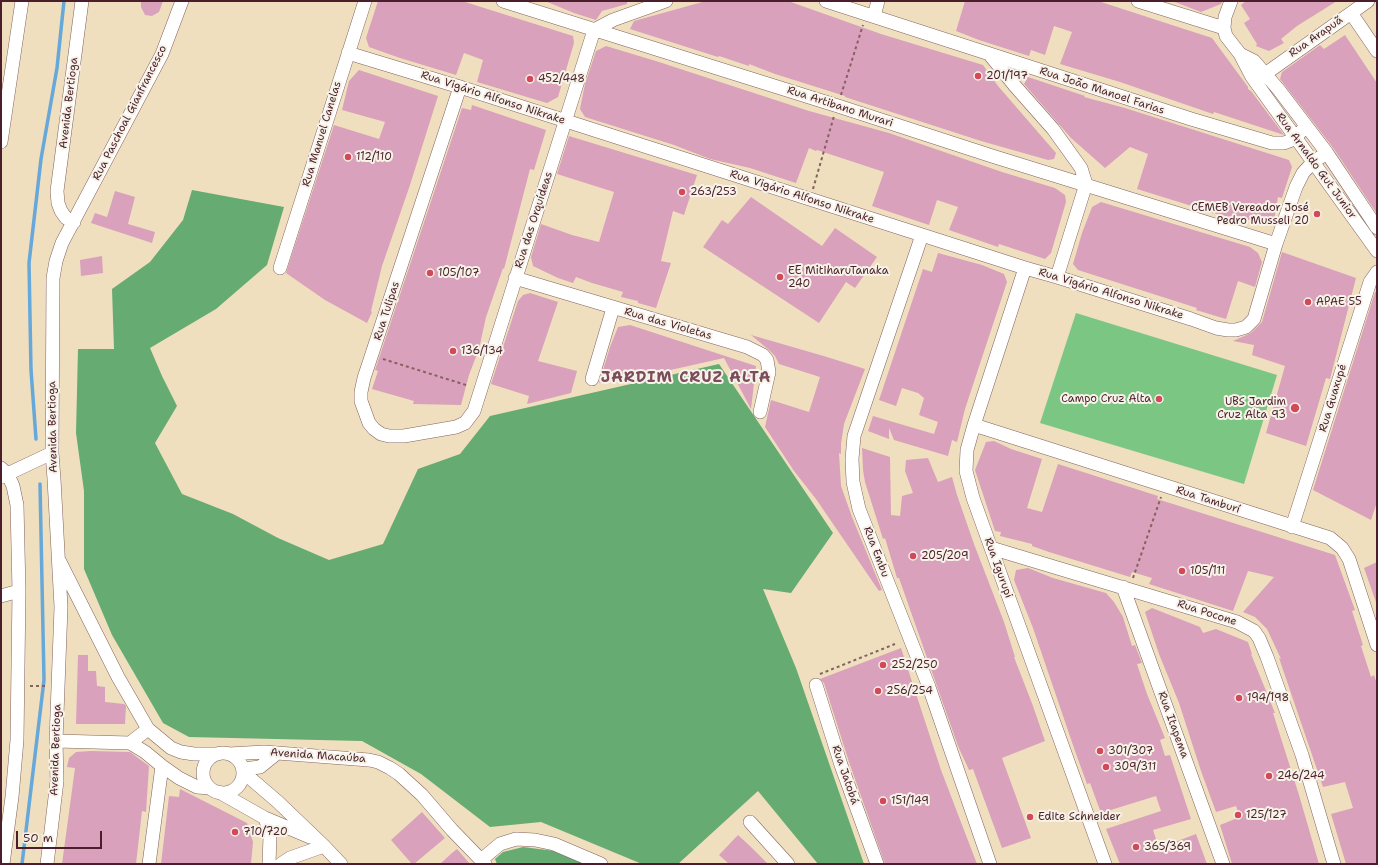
<!DOCTYPE html>
<meta charset="utf-8">
<style>
body{margin:0}
#map{position:relative;width:1378px;height:865px;overflow:hidden;background:#efdfbf;font-family:"Shantell Sans",sans-serif}
canvas{display:block}
.frame{position:absolute;inset:0;border:2px solid #4a1f2b;pointer-events:none}
.scale{position:absolute;left:16px;top:831px;width:86px;height:18px;box-sizing:border-box;border:2px solid #4a1f2b;border-top:0;padding-left:5px;font-size:12px;line-height:14px;white-space:nowrap;color:#4a1f2b;-webkit-text-stroke:3px #f7f3e8;paint-order:stroke}
</style>
<div id="map">
<canvas width="1378" height="865"></canvas>
<div class="frame"></div>
<div class="scale">50 m</div>
</div>
<script>
const ctx = document.querySelector('canvas').getContext('2d');
ctx.lineJoin = 'round';
function paint(path, color) { ctx.fillStyle = color; ctx.fill(path, 'evenodd'); }
const poly = rows => new Path2D(rows.map(r => 'M' + r).join(''));
function trace(path, color, width, dash) { ctx.strokeStyle = color; ctx.lineWidth = width; ctx.lineCap = dash ? 'butt' : 'round'; ctx.setLineDash(dash || []); ctx.stroke(path); }
function label(font, color, halo, rows, align = 'center') {
  ctx.font = font + ' "Shantell Sans",sans-serif'; ctx.lineWidth = 4; ctx.setLineDash([]); ctx.textBaseline = 'middle'; ctx.strokeStyle = halo; ctx.fillStyle = color; for (const [text, x, y, turn = 0] of rows) {
    ctx.save(); ctx.translate(x, y); ctx.rotate((+turn || 0) * Math.PI / 180); ctx.textAlign = isNaN(turn) ? turn : align; if (halo) ctx.strokeText(text, 0, 0); ctx.fillText(text, 0, 0); ctx.restore();
  }
}
const green = poly([
 [1076,313,1277,375,1244,484,1040,423]
]);
const forest = poly([
 [192,190,284,207,267,265,216,309,150,348,162,376,177,406,155,443,182,494,233,514,278,538,329,560,383,544,418,469,460,454,490,416,719,364,833,533,791,593,763,589,796,668,864,864,818,864,758,791,678,864,642,864,541,822,490,827,421,774,362,741,189,737,163,723,112,635,84,569,84,491,76,433,78,349,114,349,112,289,150,262,183,220],
 [523,847,555,851,587,864,497,864,495,859,503,852]
]);
const stream = poly([
 [36,439,31,370,29,263,41,159,57,68,64,1],
 [22,864,44,680,40,484]
]);
const building = poly([
 [141,1,163,1,159,12,152,16,145,15,141,7],
 [378,1,462,1,573,36,574,43,558,97,547,103,477,82,483,60,464,53,456,75,400,58,369,47,366,38],
 [545,1,627,1,627,4,602,11,596,20,574,13],
 [706,1,788,1,881,34,983,65,998,86,1056,153,1054,159,1048,160,981,141,845,97,845,96,775,74,749,64,749,66,719,56,718,57,630,29,634,21],
 [965,1,1098,1,1212,38,1248,87,1248,89,1251,91,1284,135,1214,112,1213,114,1120,82,1060,64,1072,32,1054,26,1045,55,1031,50,1029,56,979,40,956,31],
 [1175,1,1222,1,1221,4,1201,12,1175,2],
 [1246,1,1337,1,1297,26,1281,39,1284,43,1269,51,1256,46,1257,44,1244,23,1250,19,1241,5],
 [1345,35,1377,83,1377,214,1334,149,1280,79,1282,72,1320,45,1324,49],
 [606,46,659,62,809,111,889,133,1002,172,1055,188,1065,195,1066,202,1051,253,1045,259,999,244,998,247,949,230,958,207,937,200,929,225,872,206,884,172,817,150,816,151,809,148,796,183,750,168,710,159,674,145,585,117,580,109,585,84,596,51],
 [359,70,438,96,410,185,382,266,371,311,372,312,367,323,325,300,286,273,334,125,379,139,385,122,342,110,349,81],
 [1028,77,1085,96,1084,97,1125,108,1289,160,1292,167,1282,198,1278,197,1274,220,1267,218,1266,225,1242,218,1241,220,1210,212,1211,212,1137,189,1148,154,1130,147,1105,168,1071,138,1024,84],
 [472,105,546,130,534,170,530,169,504,269,503,268,486,317,479,349,469,375,461,405,413,404,414,401,372,389,378,371,375,370,462,108,471,110],
 [569,136,697,175,684,215,673,211,661,261,671,263,656,308,638,303,638,301,621,297,623,292,592,283,576,277,573,283,558,278,533,266,531,257,541,224,572,235,599,242,614,192,557,174],
 [115,191,135,197,128,224,155,232,152,243,91,223,95,213,107,217],
 [751,197,822,246,835,228,877,257,855,288,846,282,819,323,703,247,722,220,728,224],
 [1101,202,1250,247,1258,253,1262,262,1255,287,1238,281,1226,319,1196,310,1197,308,1078,270,1073,264,1082,233,1092,207],
 [1282,252,1356,278,1330,379,1326,378,1306,446,1266,433,1285,366,1252,355,1254,345,1233,341,1251,333,1262,322],
 [938,253,982,265,1004,274,1007,282,965,409,957,442,952,440,948,456,894,440,889,428,889,439,868,431,873,416,934,434,938,422,919,415,924,398,918,393,902,388,896,406,879,400,923,269,932,272],
 [102,256,103,273,81,276,80,260],
 [1375,292,1377,292,1377,502,1371,520,1313,490],
 [530,293,558,302,538,361,577,371,571,393,527,404,529,396,491,384,518,301,523,295],
 [630,325,756,366,751,409,724,358,657,373,647,372,599,383,610,347,618,327],
 [751,335,827,357,865,369,844,424,841,444,841,454,839,453,841,486,852,517,882,590,879,591,816,499,794,471,765,427,771,400,809,412,820,377,779,364,775,356,769,350],
 [994,441,1011,449,1042,459,1027,508,1042,512,1058,464,1158,496,1157,499,1335,555,1355,610,1352,611,1363,645,1361,646,1371,677,1374,675,1377,684,1377,864,1346,864,1331,814,1353,808,1345,782,1323,787,1279,658,1281,659,1267,629,1255,617,1243,612,1274,577,1248,571,1233,611,1149,584,1152,578,1132,572,1130,577,1049,552,1032,546,1032,544,1000,536,1001,532,995,531,975,470,986,442],
 [862,448,890,457,891,515,900,516,902,496,913,493,905,471,906,460,928,458,938,482,952,477,957,495,974,544,1004,622,1015,657,1014,657,1033,706,1045,741,1002,758,1031,838,1002,848,973,769,969,770,958,746,899,578,897,578,885,538,883,539,865,482,863,470],
 [1377,562,1377,602,1376,602,1364,568],
 [1028,568,1053,578,1106,593,1114,602,1123,617,1132,646,1135,645,1142,663,1137,664,1147,694,1165,738,1160,740,1165,756,1170,755,1191,819,1153,830,1159,848,1196,834,1207,864,1120,864,1106,829,1161,811,1156,796,1101,813,1090,783,1087,784,1075,751,1033,628,1014,580,1016,570],
 [1152,608,1200,627,1203,633,1216,629,1248,642,1252,654,1251,654,1275,713,1273,713,1299,795,1319,864,1232,864,1220,825,1240,817,1236,806,1216,812,1201,771,1179,703,1159,654,1145,612],
 [901,648,941,770,977,864,885,864,849,762,824,683,820,679],
 [78,655,88,655,88,671,96,671,97,686,105,687,105,702,124,704,126,706,125,724,76,724],
 [91,751,130,752,149,766,146,812,142,811,136,864,62,864,75,768,67,767,69,758,76,752],
 [180,789,247,823,253,842,251,864,161,864,169,796,179,797],
 [422,812,445,838,414,864,412,864,391,840],
 [738,835,751,847,768,864,729,864,719,855],
 [457,849,470,864,440,864,452,853]
]);
const path = poly([
 [841,95,863,25],
 [813,189,834,116],
 [383,359,466,385],
 [1133,578,1161,497],
 [820,674,895,644],
 [30,686,47,686]
]);
const minor = poly([
 [503,1,838,106,992,156,1276,244],
 [826,1,1191,119,1272,143,1284,143,1292,140,1296,137,1306,126],
 [1138,1,1224,28],
 [1231,1,1225,17,1224,28,1226,36,1240,54,1252,77,1377,251],
 [1351,13,1377,51],
 [874,16,878,1],
 [594,30,613,20,666,1],
 [348,53,460,87,1025,268,1057,277,1191,319,1216,328,1228,330,1236,330,1246,327,1254,319,1276,244,1296,187,1303,173,1313,162,1327,153],
 [1240,54,1254,61,1279,90,1327,153,1377,228],
 [990,55,1015,86,1053,129,1081,168,1086,184],
 [1258,79,1368,1],
 [460,87,364,378,361,392,361,401,369,423,374,429,381,434,389,436,404,436,456,427,465,423,474,411,594,30],
 [1,142,22,1],
 [74,222,66,218,61,211,58,203,57,191,82,1],
 [922,235,854,436,852,459,853,482,859,509,929,687,990,864],
 [280,268,365,1],
 [1025,268,974,425,967,450,966,471,973,498,991,548,1105,864],
 [1057,277,1086,184],
 [515,278,747,347,763,355,767,360,769,372,760,412],
 [592,379,613,308],
 [974,425,1330,538,1342,548,1349,559,1377,645],
 [1,468,8,475,13,486,17,505,19,591,17,740,12,797,3,864],
 [1,477,52,453],
 [1292,527,1370,282,1377,272],
 [991,548,1237,622,1254,631,1259,638,1267,657,1302,755,1334,864],
 [60,562,118,677,148,729,171,748,181,752,194,754,218,754],
 [1123,587,1223,864],
 [1,596,19,591],
 [816,685,841,765,877,864],
 [56,741,130,743,148,729],
 [130,743,145,752,162,766,179,778,197,787,210,788],
 '203 773a20 20 0 1 1 40 0a20 20 0 1 1-40 0Z',
 [229,754,264,752,369,760,378,762,390,768,399,774,422,795,452,830,485,864],
 [243,769,260,767,276,754],
 [243,772,278,802,324,846,341,864],
 [219,792,265,818,310,837],
 [265,818,268,827,270,836,269,864],
 [750,822,788,864],
 [481,860,500,844,516,839,535,840,554,844,601,864],
 [47,864,57,781,56,741,61,607,54,479,52,453,53,278,56,261,62,243,162,54,182,1],
 [149,864,162,766],
 [281,864,290,858,324,846]
]);
const markers = [
 [978,76,4,"#d1495b"],
 [530,79,4,"#d1495b"],
 [348,157,4,"#d1495b"],
 [682,192,4,"#d1495b"],
 [1317,214,4,"#d1495b"],
 [430,273,4,"#d1495b"],
 [780,277,4,"#d1495b"],
 [1308,302,4,"#d1495b"],
 [453,351,4,"#d1495b"],
 [1159,399,4,"#d1495b"],
 [1295,408,5,"#d1495b"],
 [913,556,4,"#d1495b"],
 [1182,571,4,"#d1495b"],
 [883,665,4,"#d1495b"],
 [878,691,4,"#d1495b"],
 [1239,698,4,"#d1495b"],
 [1100,751,4,"#d1495b"],
 [1106,767,4,"#d1495b"],
 [1269,776,4,"#d1495b"],
 [883,801,4,"#d1495b"],
 [1238,815,4,"#d1495b"],
 [1030,817,4,"#d1495b"],
 [235,832,4,"#d1495b"],
 [1136,847,4,"#d1495b"]
];
const streetNames = [
 ["Rua Arapuã",1316,37,-35],
 ["Rua João Manoel Farias",1102,91,18],
 ["Rua Vigário Alfonso Nikrake",493,98,18],
 ["Avenida Bertioga",69,103,-83],
 ["Rua Artibano Murari",840,107,18],
 ["Rua Paschoal Gianfrancesco",130,113,-63],
 ["Rua Manuel Canelas",322,134,-73],
 ["Rua Arnaldo Gut Junior",1316,166,54],
 ["Rua Vigário Alfonso Nikrake",802,197,18],
 ["Rua das Orquídeas",534,220,-72],
 ["Rua Vigário Alfonso Nikrake",1111,294,17],
 ["Rua Tulipas",387,311,-72],
 ["Rua das Violetas",668,324,16],
 ["Rua Guaxupé",1333,398,-73],
 ["Avenida Bertioga",53,427,-91],
 ["Rua Tamburí",1208,500,18],
 ["Rua Embu",876,552,69],
 ["Rua Igurupi",998,568,70],
 ["Rua Pocone",1207,613,18],
 ["Rua Itapema",1173,725,70],
 ["Avenida Bertioga",56,750,-88],
 ["Avenida Macaúba",318,756,4],
 ["Rua Jatobá",845,775,71]
];
const poiNames = [
 ["201/197",986,76],
 ["452/448",538,79],
 ["112/110",356,157],
 ["263/253",690,192],
 ["CEMEB Vereador José",1309,208,"right"],
 ["Pedro Musseli 20",1309,221,"right"],
 ["EE MitiharuTanaka",788,271],
 ["240",788,284],
 ["105/107",438,273],
 ["APAE 55",1316,302],
 ["136/134",461,351],
 ["Campo Cruz Alta",1151,399,"right"],
 ["UBS Jardim",1286,402,"right"],
 ["Cruz Alta 93",1286,415,"right"],
 ["205/209",921,556],
 ["105/111",1190,571],
 ["252/250",891,665],
 ["256/254",886,691],
 ["194/198",1247,698],
 ["301/307",1108,751],
 ["309/311",1114,767],
 ["246/244",1277,776],
 ["151/149",891,801],
 ["125/127",1246,815],
 ["Edite Schneider",1038,817],
 ["710/720",243,832],
 ["365/369",1144,847]
];
const districtNames = [
 ["JARDIM CRUZ ALTA",686,378]
];
paint(green, '#7cc684');
paint(forest, '#65ab72');
trace(stream, '#66a8da', 3.5);
paint(building, '#d9a1bb');
trace(minor, '#84625f', 14);
trace(path, '#84625f', 2, [3, 3]);
trace(minor, '#fff', 13);
for (const [x, y, r, color] of markers) { const dot = new Path2D(); dot.arc(x, y, r, 0, 2 * Math.PI); ctx.fillStyle = color; ctx.fill(dot); trace(dot, '#f7f3e8', 1.5); }
label('11px', '#4a1f2b', '#f7f3e8', streetNames);
label('11px', '#4a1f2b', '#f7f3e8', poiNames, 'left');
ctx.letterSpacing = '1px';
label('bold 15px', '#7c4c5d', '#f7f3e8', districtNames);
ctx.letterSpacing = '0px';
</script>
